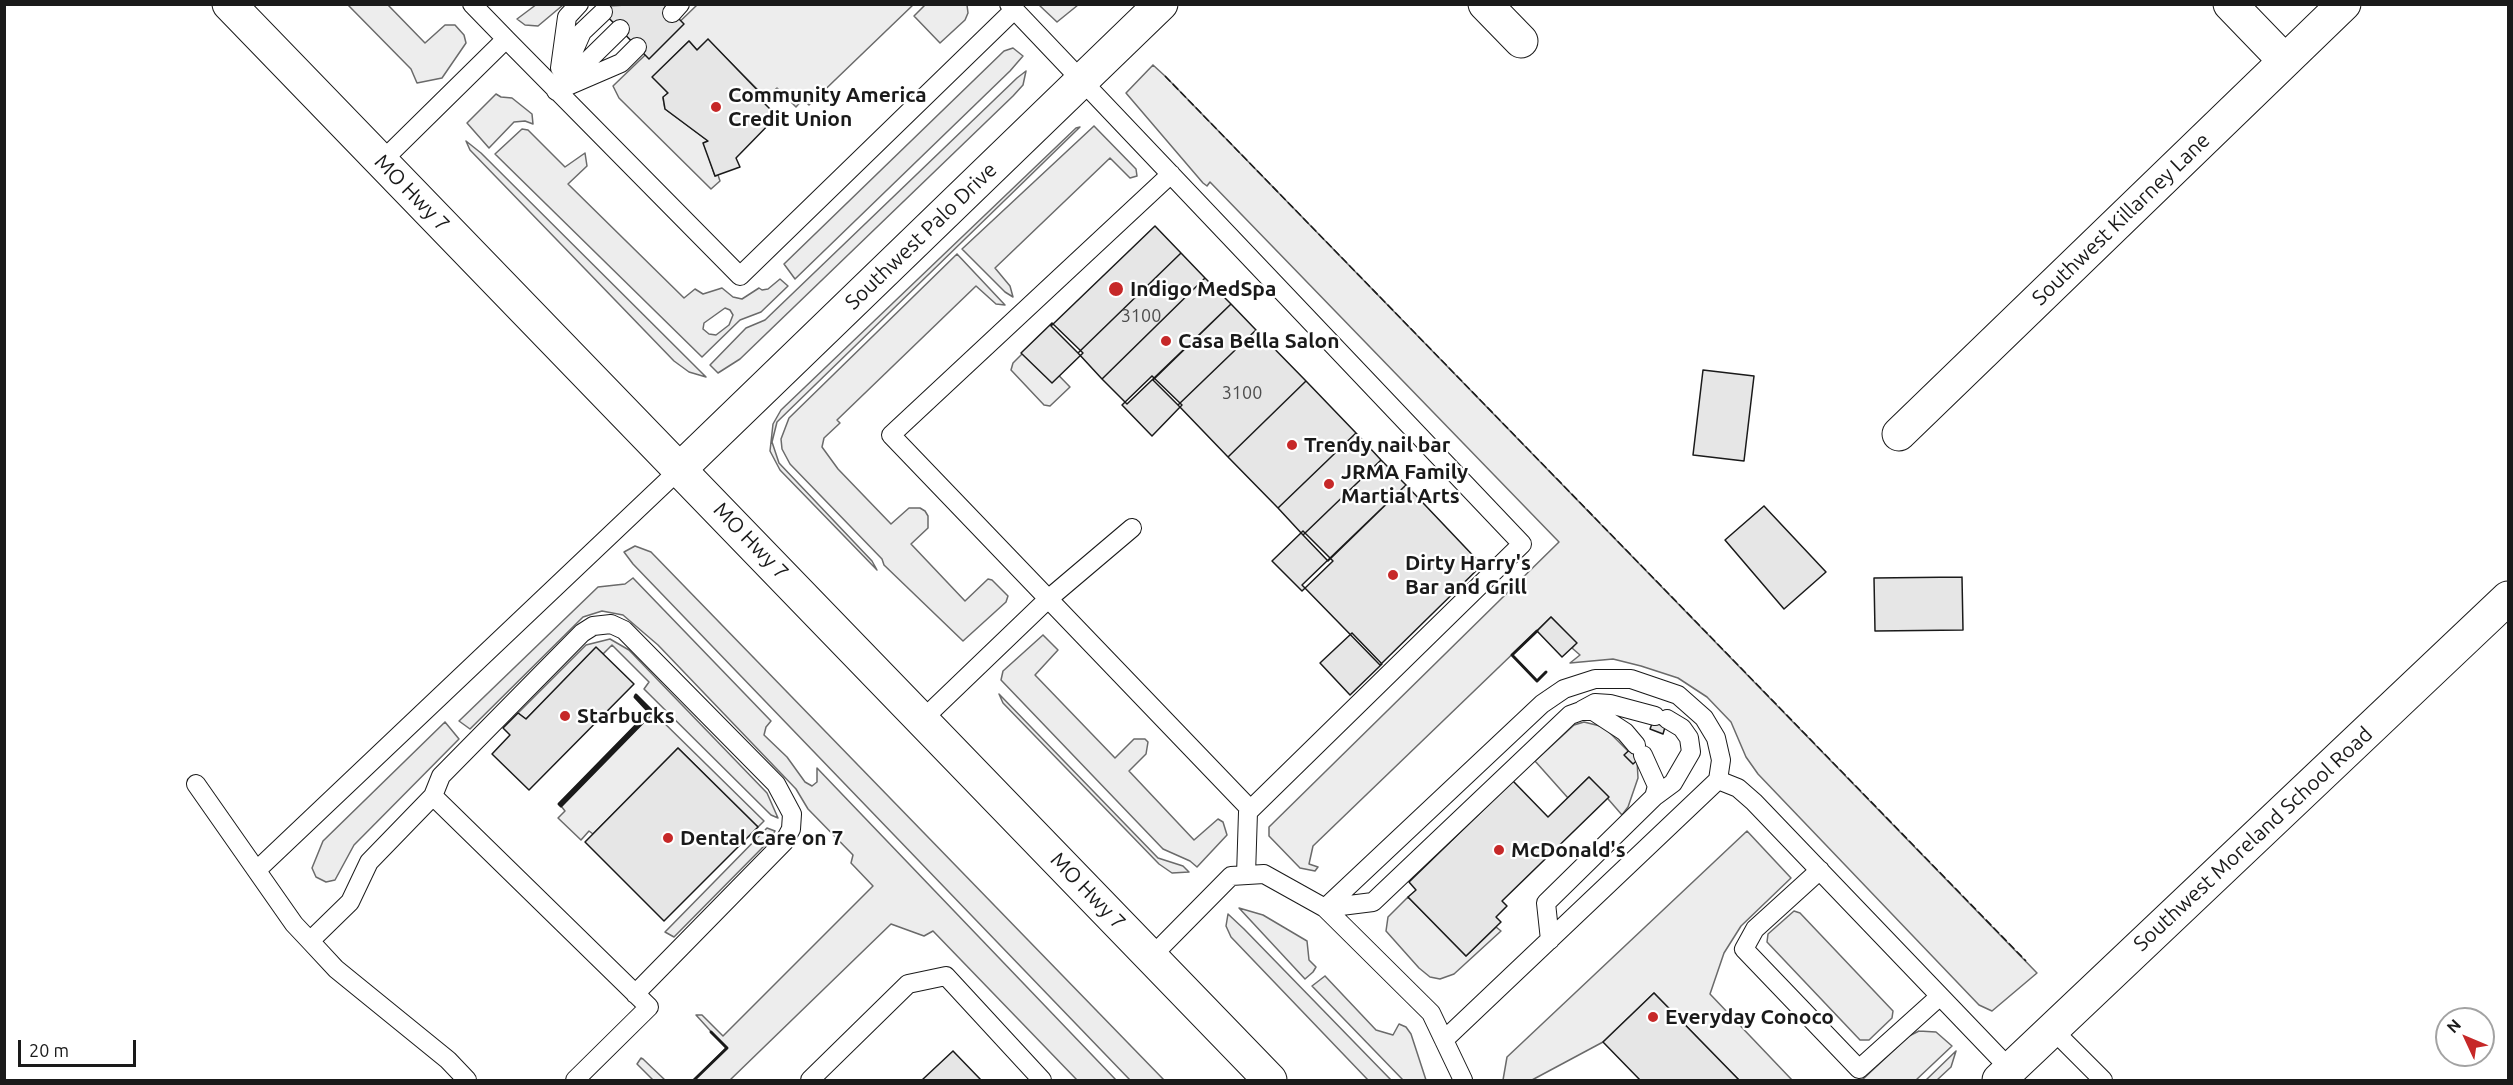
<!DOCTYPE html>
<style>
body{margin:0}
#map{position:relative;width:2513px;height:1085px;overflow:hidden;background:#fff;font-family:Ubuntu,sans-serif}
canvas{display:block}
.frame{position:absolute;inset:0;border:6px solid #1a1a1a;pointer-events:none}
.north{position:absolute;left:2435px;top:1007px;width:60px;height:60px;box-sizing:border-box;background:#fff;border:2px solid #a3a3a3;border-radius:50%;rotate:314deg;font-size:16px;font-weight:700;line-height:24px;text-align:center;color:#1a1a1a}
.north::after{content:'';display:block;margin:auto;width:21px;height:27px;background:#c62828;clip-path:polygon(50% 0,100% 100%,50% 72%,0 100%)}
.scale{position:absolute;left:18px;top:1040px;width:118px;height:27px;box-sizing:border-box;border:3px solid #1a1a1a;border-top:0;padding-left:8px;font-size:18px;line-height:21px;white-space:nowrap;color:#1a1a1a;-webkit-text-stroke:4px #fff;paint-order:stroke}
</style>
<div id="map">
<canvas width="2513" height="1085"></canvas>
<div class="frame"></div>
<div class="north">N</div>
<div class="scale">20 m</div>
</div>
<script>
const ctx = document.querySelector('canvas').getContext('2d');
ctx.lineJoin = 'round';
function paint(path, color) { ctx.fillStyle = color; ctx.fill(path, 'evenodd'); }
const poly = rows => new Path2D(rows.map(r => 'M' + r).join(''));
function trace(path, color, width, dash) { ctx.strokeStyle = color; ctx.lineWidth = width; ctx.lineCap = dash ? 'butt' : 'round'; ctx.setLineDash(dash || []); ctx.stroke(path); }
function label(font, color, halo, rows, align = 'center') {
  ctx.font = font + ' Ubuntu,sans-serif'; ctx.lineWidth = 4.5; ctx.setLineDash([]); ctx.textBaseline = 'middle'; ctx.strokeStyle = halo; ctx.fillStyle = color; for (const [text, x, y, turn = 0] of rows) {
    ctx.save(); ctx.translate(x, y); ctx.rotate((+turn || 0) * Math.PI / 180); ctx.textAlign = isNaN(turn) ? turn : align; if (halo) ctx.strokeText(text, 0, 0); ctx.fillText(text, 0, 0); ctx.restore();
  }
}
const green = poly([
 [537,4,563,4,563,5,538,26,525,25,517,19,537,4],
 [926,4,967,5,968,13,965,20,940,43,914,16,926,4],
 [348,5,388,5,425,43,445,25,455,25,464,35,466,43,442,78,417,83,411,69,348,5],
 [697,5,913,5,809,105,803,99,796,107,777,88,762,102,764,96,708,40,697,50,689,41,653,77,668,93,663,98,665,109,708,141,704,143,715,176,718,175,720,181,711,189,619,98,613,86,697,5],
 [1039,5,1078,5,1057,22,1039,5],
 [1013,48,1023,56,1010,71,795,279,784,264,1004,51,1013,48],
 [1153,65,1165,76,2037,973,1992,1011,1979,1005,1758,774,1746,757,1731,722,1707,697,1678,678,1641,666,1613,659,1570,663,1580,655,1572,648,1576,643,1551,617,1313,846,1309,864,1318,867,1315,871,1300,868,1269,836,1269,827,1559,542,1210,182,1207,186,1203,183,1126,93,1153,65],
 [1026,71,1023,85,1013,96,740,359,718,373,710,365,746,328,765,320,1017,78,1026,71],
 [496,94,501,97,512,98,532,114,533,124,525,121,514,122,489,148,467,123,496,94],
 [1094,126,1136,169,1137,176,1130,178,1110,158,995,268,1010,286,1013,297,1005,292,962,249,1094,126],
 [1080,127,777,422,772,442,779,463,872,561,877,570,780,470,770,451,773,424,781,410,1076,128,1080,127],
 [522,129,528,130,565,167,585,153,587,166,568,184,684,298,695,289,703,294,722,288,733,297,742,299,759,288,762,290,768,289,780,279,788,286,761,312,740,320,702,357,495,154,522,129],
 [725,308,730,310,733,315,729,325,716,335,709,334,703,329,704,323,725,308],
 [466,141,481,153,706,377,689,372,674,361,470,150,466,141],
 [957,254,1005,305,996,304,976,286,837,420,840,423,824,438,822,447,838,469,891,524,909,508,920,508,925,511,928,516,928,528,911,544,965,601,988,579,992,580,1008,596,1006,602,963,641,884,565,882,559,790,464,782,449,781,439,789,418,957,254],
 [1034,342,1032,348,1070,387,1050,406,1044,405,1011,370,1013,363,1034,342],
 [635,546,651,552,1164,1080,1130,1080,633,564,624,552,635,546],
 [633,578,771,721,766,727,764,735,787,757,805,782,812,786,817,782,817,768,1116,1080,1077,1080,933,931,924,936,891,924,730,1080,694,1080,726,1048,696,1015,702,1015,723,1036,873,886,851,863,853,855,808,809,796,789,658,645,623,615,602,611,583,617,470,729,459,721,598,587,625,584,633,578],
 [1043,635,1058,650,1035,675,1115,758,1134,739,1145,739,1148,742,1146,754,1129,771,1194,840,1218,819,1223,822,1227,835,1197,867,1190,861,1163,849,1001,680,1003,671,1043,635],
 [610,639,629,650,767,793,778,818,771,815,644,689,649,682,612,645,603,654,596,648,526,719,518,713,586,645,610,639],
 [999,694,1158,858,1183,866,1189,872,1172,873,1159,864,1003,703,999,694],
 [653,712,764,821,758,827,678,748,593,834,589,831,581,840,558,818,565,811,561,806,653,712],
 [445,722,459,739,354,845,335,880,326,882,316,877,312,868,323,841,445,722],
 [1584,722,1604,727,1637,760,1638,778,1628,807,1622,815,1589,777,1568,798,1535,761,1574,725,1584,722],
 [767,828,775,831,766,844,674,937,665,932,767,828],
 [1747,831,1791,878,1741,926,1724,953,1710,994,1792,1080,1739,1080,1654,993,1603,1042,1532,1080,1503,1080,1507,1057,1747,831],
 [1408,897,1466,956,1496,927,1501,931,1454,974,1440,979,1430,977,1419,968,1386,931,1388,917,1408,897],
 [1239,908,1263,915,1307,941,1309,960,1316,967,1313,972,1305,979,1239,908],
 [1794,911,1800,913,1893,1011,1892,1018,1869,1040,1860,1040,1767,942,1768,934,1794,911],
 [1228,914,1244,929,1391,1080,1368,1080,1231,937,1226,926,1228,914],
 [1325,976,1376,1030,1393,1035,1399,1024,1406,1027,1411,1034,1426,1080,1403,1080,1312,986,1325,976],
 [1919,1031,1936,1032,1952,1046,1916,1080,1862,1080,1909,1036,1919,1031],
 [1956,1051,1951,1067,1937,1080,1926,1080,1956,1051],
 [641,1058,643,1059,665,1080,653,1080,637,1064,641,1058]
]);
const building = poly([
 [664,4,684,24,649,59,597,6,664,4],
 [708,39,764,97,761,100,777,116,736,158,740,167,715,176,703,143,708,141,665,109,663,97,668,93,652,77,689,41,697,50,708,39],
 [1155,226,1181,253,1078,353,1051,326,1155,226],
 [1181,253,1205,278,1102,379,1078,353,1181,253],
 [1205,278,1231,304,1127,404,1102,379,1205,278],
 [1231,304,1256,330,1178,405,1153,380,1231,304],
 [1052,323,1083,353,1052,383,1021,353,1052,323],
 [1256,330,1306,381,1228,457,1178,405,1256,330],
 [1703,370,1754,376,1744,461,1693,455,1703,370],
 [1152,376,1182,405,1152,436,1122,405,1152,376],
 [1306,381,1356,433,1278,508,1228,457,1306,381],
 [1356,433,1381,460,1303,535,1278,508,1356,433],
 [1381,460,1406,485,1328,561,1303,535,1381,460],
 [1406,485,1482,565,1380,665,1302,585,1406,485],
 [1764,506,1826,572,1784,609,1725,540,1764,506],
 [1303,531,1333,561,1302,591,1272,561,1303,531],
 [1962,577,1963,630,1875,631,1874,578,1962,577],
 [1551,617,1577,643,1562,657,1537,631,1551,617],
 [1352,633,1382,664,1350,695,1320,663,1352,633],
 [596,647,634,684,529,790,492,754,510,735,503,728,518,713,526,719,596,647],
 [1655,716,1668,717,1663,734,1650,729,1655,716],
 [1637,743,1645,753,1633,764,1624,755,1637,743],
 [678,748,758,827,664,921,585,842,678,748],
 [1589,777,1609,797,1502,901,1507,906,1496,917,1501,922,1466,956,1408,897,1416,890,1409,882,1513,781,1548,817,1589,777],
 [1654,993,1739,1080,1640,1080,1603,1042,1654,993],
 [953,1051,981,1080,922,1080,953,1051]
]);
const service = poly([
 [472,4,506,39],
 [1009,4,1522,544,1248,812,1246,875],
 [672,13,680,4],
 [560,68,567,17,579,4],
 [564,84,620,29],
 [556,91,582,32,603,12],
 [556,91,621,63,637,47],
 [381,162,506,39,740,276,1014,10],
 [1171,174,891,435,1250,809],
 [1582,710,1595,703,1610,704,1655,716],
 [922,720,1047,600,1132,528],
 [1718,780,1738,788,1754,802,2010,1069],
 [196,784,294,924,310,941,336,969,448,1060,467,1080],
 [433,796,441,776,582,633,593,626,611,624,624,630,776,784,792,814,791,829,784,842,635,994],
 [1654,797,1673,783,1691,752,1689,738,1682,728,1667,719],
 [257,870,681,468],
 [1820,870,1755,929,1744,949,1859,1069,1939,997],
 [1325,908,1542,704,1564,689,1595,679,1631,679,1678,695,1704,718,1716,738,1721,760,1718,780,1444,1040],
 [1325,908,1373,902,1570,715,1581,711,1593,711,1625,732,1636,745],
 [1550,940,1546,903,1654,797,1657,786,1643,755],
 [310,941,350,902,369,862,433,796,649,1007,575,1080],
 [1151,957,1231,876,1264,874,1325,908,1431,1013,1463,1080],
 [2053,1030,2103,1080],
 [810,1080,908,984,946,976,1042,1080]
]);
const minor = poly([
 [1485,4,1521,41],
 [2230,4,2285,61],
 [1899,434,2344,4],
 [681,468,1161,4]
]);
const secondary = poly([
 [1999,1080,2508,598]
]);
const primary = poly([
 [229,4,1270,1080]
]);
const fence = poly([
 [1165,76,2026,961]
]);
const wall = poly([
 [1537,631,1512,655,1537,681,1546,672],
 [636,695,653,712,561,806,559,804,649,712,635,697,636,695],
 [694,1080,727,1048,711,1032]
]);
const markers = [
 [716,107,6,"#c62828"],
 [1116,289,8,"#c62828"],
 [1166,341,6,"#c62828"],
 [1292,445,6,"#c62828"],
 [1329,484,6,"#c62828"],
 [1393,575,6,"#c62828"],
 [565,716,6,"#c62828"],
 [668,838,6,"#c62828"],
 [1499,850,6,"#c62828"],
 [1653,1017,6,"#c62828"]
];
const numberNames = [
 ["3100",1141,316],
 ["3100",1242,393]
];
const poiNames = [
 ["Community America",728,95],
 ["Credit Union",728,119],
 ["Indigo MedSpa",1130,289],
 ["Casa Bella Salon",1178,341],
 ["Trendy nail bar",1304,445],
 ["JRMA Family",1341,472],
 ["Martial Arts",1341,496],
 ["Dirty Harry's",1405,563],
 ["Bar and Grill",1405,587],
 ["Starbucks",577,716],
 ["Dental Care on 7",680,838],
 ["McDonald's",1511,850],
 ["Everyday Conoco",1665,1017]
];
const streetNames = [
 ["MO Hwy 7",412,193,46],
 ["Southwest Killarney Lane",2121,219,-44],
 ["Southwest Palo Drive",921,236,-44],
 ["MO Hwy 7",751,541,46],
 ["Southwest Moreland School Road",2253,839,-43],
 ["MO Hwy 7",1088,891,46]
];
paint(green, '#ededed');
trace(green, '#6a6a6a', 1.5);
paint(building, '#e6e6e6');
trace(building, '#1a1a1a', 1.5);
trace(service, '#1a1a1a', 20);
trace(minor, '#1a1a1a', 35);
trace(secondary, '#1a1a1a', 35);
trace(primary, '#1a1a1a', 35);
trace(service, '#fff', 18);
trace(minor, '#fff', 33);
trace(secondary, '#fff', 33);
trace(primary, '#fff', 33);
trace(fence, '#1a1a1a', 1.5, [8, 3]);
trace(wall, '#1a1a1a', 3);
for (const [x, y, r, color] of markers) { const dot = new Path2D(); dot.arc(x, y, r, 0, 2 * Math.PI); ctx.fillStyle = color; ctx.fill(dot); trace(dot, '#fff', 2); }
label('18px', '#4d4d4d', null, numberNames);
label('bold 21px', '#1a1a1a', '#fff', poiNames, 'left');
label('21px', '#1a1a1a', '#fff', streetNames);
</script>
